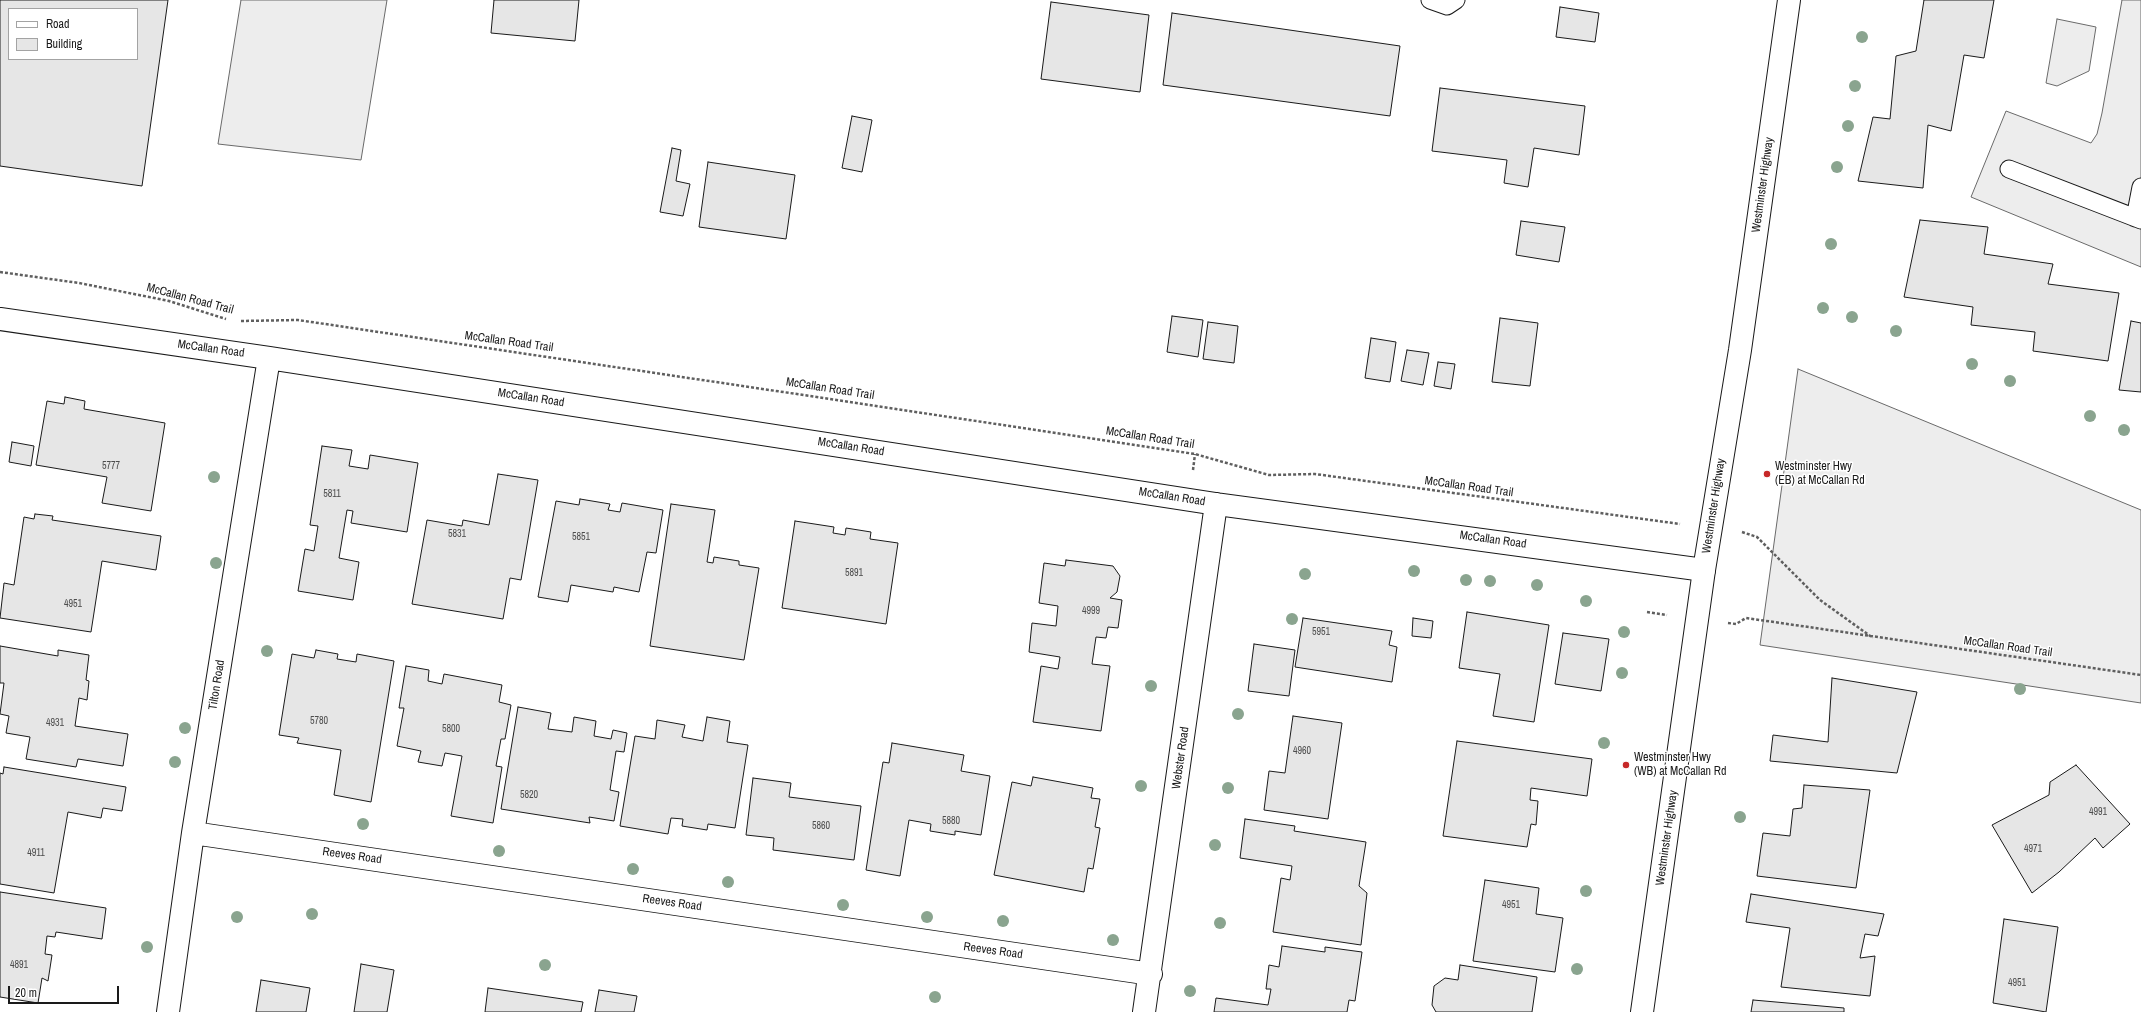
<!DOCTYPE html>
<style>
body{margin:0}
#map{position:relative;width:2141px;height:1012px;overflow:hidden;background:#fff;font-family:"Archivo Narrow",sans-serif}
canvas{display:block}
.legend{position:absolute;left:8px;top:8px;width:130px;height:52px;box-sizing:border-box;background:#fff;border:1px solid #a3a3a3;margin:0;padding:5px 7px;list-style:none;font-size:12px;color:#1a1a1a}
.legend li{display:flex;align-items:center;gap:8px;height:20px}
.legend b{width:20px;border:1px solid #a3a3a3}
.scale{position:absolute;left:8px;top:986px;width:111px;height:18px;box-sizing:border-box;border:2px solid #1a1a1a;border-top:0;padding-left:5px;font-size:12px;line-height:14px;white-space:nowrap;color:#1a1a1a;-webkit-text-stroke:3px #fff;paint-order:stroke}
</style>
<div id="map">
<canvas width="2141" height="1012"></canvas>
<ul class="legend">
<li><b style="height:5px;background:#fff"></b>Road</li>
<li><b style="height:11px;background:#e6e6e6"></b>Building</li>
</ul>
<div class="scale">20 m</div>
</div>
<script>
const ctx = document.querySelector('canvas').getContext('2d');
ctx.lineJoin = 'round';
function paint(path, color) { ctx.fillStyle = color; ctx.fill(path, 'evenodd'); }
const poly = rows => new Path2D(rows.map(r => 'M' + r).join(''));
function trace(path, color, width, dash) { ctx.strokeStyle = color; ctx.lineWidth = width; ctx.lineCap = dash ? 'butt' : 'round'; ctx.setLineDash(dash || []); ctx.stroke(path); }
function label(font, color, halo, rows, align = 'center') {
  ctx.font = font + ' "Archivo Narrow",sans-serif'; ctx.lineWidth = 3; ctx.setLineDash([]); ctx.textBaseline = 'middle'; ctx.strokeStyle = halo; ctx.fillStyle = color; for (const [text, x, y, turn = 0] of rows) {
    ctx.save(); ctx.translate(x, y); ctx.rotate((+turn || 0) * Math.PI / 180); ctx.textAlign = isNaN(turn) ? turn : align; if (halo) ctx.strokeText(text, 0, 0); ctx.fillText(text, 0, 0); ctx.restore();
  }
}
const built = poly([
 [241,0,387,0,361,160,218,144,241,0],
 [2122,0,2141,0,2141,267,1971,197,2006,111,2091,143,2097,134,2102,113,2122,0],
 [2057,19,2096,27,2089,71,2057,86,2046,83,2057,19],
 [1798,369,2141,510,2141,703,1760,645,1798,369]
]);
const building = poly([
 [0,0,168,0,142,186,0,166,0,0],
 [9,9,137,9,137,59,9,59,9,9],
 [494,0,579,0,575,41,491,33,494,0],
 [1924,0,1994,0,1984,58,1964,55,1951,131,1928,125,1923,188,1858,181,1873,117,1890,119,1896,56,1916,51,1924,0],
 [1051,2,1149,15,1140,92,1041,79,1051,2],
 [1560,7,1599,13,1595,42,1556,37,1560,7],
 [1172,13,1400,46,1390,116,1163,85,1172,13],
 [1440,88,1585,106,1579,155,1534,148,1528,187,1504,183,1507,160,1432,151,1440,88],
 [852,116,872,120,862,172,842,168,852,116],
 [672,148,681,150,676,181,690,184,683,216,660,212,672,148],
 [708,162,795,175,786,239,699,227,708,162],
 [1920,220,1988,227,1984,254,2053,264,2048,284,2119,293,2108,361,2033,351,2035,332,1971,325,1973,307,1904,297,1920,220],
 [1521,221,1565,227,1559,262,1516,255,1521,221],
 [1172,316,1203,320,1198,357,1167,352,1172,316],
 [1500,318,1538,323,1530,386,1492,382,1500,318],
 [2131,321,2141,323,2141,392,2119,390,2131,321],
 [1208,322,1238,326,1234,363,1203,359,1208,322],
 [1371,338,1396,342,1390,382,1365,378,1371,338],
 [1407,350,1429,353,1423,385,1401,381,1407,350],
 [1438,362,1455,364,1451,389,1434,386,1438,362],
 [65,397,85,401,84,409,165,423,151,511,102,503,107,477,36,465,47,401,64,404,65,397],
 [12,442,34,446,31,466,9,462,12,442],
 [322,446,352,450,349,466,368,469,370,455,418,463,407,532,351,523,353,511,347,510,339,558,359,562,353,600,298,591,305,549,314,551,318,526,310,525,322,446],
 [498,474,538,480,521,580,510,578,503,619,412,604,427,520,462,526,463,520,489,525,498,474],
 [580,499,610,504,608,510,620,512,622,503,663,510,656,553,647,552,639,592,614,587,613,592,571,585,568,602,538,597,556,501,579,505,580,499],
 [671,504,715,510,707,562,713,563,714,557,739,561,739,565,759,568,744,660,650,646,671,504],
 [35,514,53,516,52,520,161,536,156,570,102,561,91,632,0,618,4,583,14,585,24,517,34,519,35,514],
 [795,521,834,527,833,533,845,535,846,528,871,532,870,539,898,543,886,624,782,608,795,521],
 [1066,560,1113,566,1120,576,1117,592,1110,598,1122,600,1118,628,1108,627,1106,638,1096,637,1092,664,1110,666,1101,731,1033,722,1041,666,1058,669,1060,657,1029,652,1032,623,1056,626,1058,606,1039,603,1044,563,1065,566,1066,560],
 [1467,612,1549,625,1534,722,1493,716,1500,674,1459,668,1467,612],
 [1303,618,1392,631,1389,645,1397,647,1392,682,1295,667,1303,618],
 [1413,618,1433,621,1431,638,1412,636,1413,618],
 [1563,633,1609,639,1601,691,1555,684,1563,633],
 [1254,644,1295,650,1289,696,1248,691,1254,644],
 [0,646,58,656,58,650,89,655,86,680,89,681,87,700,79,698,75,726,128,734,123,766,78,759,76,767,26,759,30,737,6,733,9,716,0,714,4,683,0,683,0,646],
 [316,650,338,654,337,659,356,662,357,654,394,661,371,802,334,795,341,750,297,743,299,738,279,735,292,654,314,658,316,650],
 [406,666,429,670,428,681,442,684,444,674,502,685,499,702,511,705,505,739,501,739,496,766,502,767,493,823,451,816,462,756,445,753,442,766,418,762,421,751,397,746,404,708,399,708,406,666],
 [1832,678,1917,692,1897,773,1770,761,1773,735,1828,742,1832,678],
 [518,707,551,713,548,729,572,732,574,717,596,721,594,736,611,739,613,730,627,733,624,752,616,751,610,790,619,792,614,821,589,817,590,823,501,809,518,707],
 [1293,716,1342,723,1328,819,1264,810,1269,771,1285,773,1293,716],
 [707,717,730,721,727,742,748,745,735,828,708,824,707,830,682,826,683,819,671,818,668,834,620,826,635,736,655,739,657,720,685,725,682,737,703,741,707,717],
 [1457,741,1592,759,1587,796,1531,788,1530,800,1538,801,1536,825,1531,824,1527,847,1443,836,1457,741],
 [892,743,964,755,961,771,990,776,981,835,955,831,955,835,930,831,931,824,909,820,900,876,866,870,883,762,889,763,892,743],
 [2076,765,2130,824,2103,848,2095,838,2059,872,2032,893,1992,825,2049,795,2050,782,2076,765],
 [4,767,126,787,122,811,103,808,101,818,68,812,54,893,0,884,0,773,3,774,4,767],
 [1033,777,1093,788,1091,798,1100,799,1095,827,1100,828,1093,869,1088,868,1084,892,994,875,1012,782,1031,786,1033,777],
 [753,778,791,783,789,797,861,806,854,860,773,850,774,838,746,835,753,778],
 [1804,785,1870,790,1856,888,1757,876,1763,833,1790,836,1793,809,1802,808,1804,785],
 [1245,819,1295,826,1294,831,1366,842,1359,886,1367,893,1361,945,1273,932,1281,878,1290,880,1292,866,1240,858,1245,819],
 [1485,880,1539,888,1536,914,1563,918,1555,972,1473,961,1485,880],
 [0,892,106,908,102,939,56,932,55,937,47,936,45,954,52,955,48,981,42,978,38,1003,0,997,0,892],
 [1751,894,1884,914,1878,936,1865,934,1860,958,1875,956,1870,996,1781,987,1790,928,1746,922,1751,894],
 [2004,919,2058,927,2046,1012,1993,1003,2004,919],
 [1282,946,1325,952,1325,947,1362,952,1355,1001,1349,1000,1347,1012,1214,1012,1216,998,1268,1005,1271,989,1266,989,1269,965,1279,967,1282,946],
 [361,964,394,970,387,1012,354,1012,361,964],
 [1460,965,1537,977,1532,1012,1436,1012,1432,1005,1434,986,1445,978,1458,980,1460,965],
 [261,980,310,988,306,1012,256,1012,261,980],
 [488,988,583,1002,581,1012,485,1012,488,988],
 [599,990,637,996,634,1012,595,1012,599,990],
 [1753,1000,1844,1008,1844,1012,1751,1012,1753,1000]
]);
const path = poly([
 [0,272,79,283,169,301,226,319],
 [241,321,298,320,810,396,1195,454,1269,475,1315,474,1680,524],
 [1193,470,1195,454],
 [1742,532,1757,537,1820,600,1873,638],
 [1647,612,1667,615],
 [1728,623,1736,624,1746,618,2141,675]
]);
const service = poly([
 [1430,0,1447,6,1456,0],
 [2009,169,2141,220],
 [2135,218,2141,187]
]);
const minor = poly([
 [0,319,269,358,1216,504,1704,570],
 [193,833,1151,974],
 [168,1012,193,833,269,358],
 [1144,1012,1216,504]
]);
const secondary = poly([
 [1642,1012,1704,570,1740,350,1789,0]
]);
const trees = [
 [1862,37],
 [1855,86],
 [1848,126],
 [1837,167],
 [1831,244],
 [1823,308],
 [1852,317],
 [1896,331],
 [1972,364],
 [2010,381],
 [2090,416],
 [2124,430],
 [214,477],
 [216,563],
 [1414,571],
 [1305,574],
 [1466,580],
 [1490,581],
 [1537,585],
 [1586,601],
 [1292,619],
 [1624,632],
 [267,651],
 [1622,673],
 [1151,686],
 [2020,689],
 [1238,714],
 [185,728],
 [1604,743],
 [175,762],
 [1141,786],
 [1228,788],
 [1740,817],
 [363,824],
 [1215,845],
 [499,851],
 [633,869],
 [728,882],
 [1586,891],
 [843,905],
 [312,914],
 [237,917],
 [927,917],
 [1003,921],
 [1220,923],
 [1113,940],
 [147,947],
 [545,965],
 [1577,969],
 [1190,991],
 [935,997]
];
const markers = [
 [1767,474,4,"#c62828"],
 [1626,765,4,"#c62828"]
];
const numberNames = [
 ["5777",111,466],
 ["5811",332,494],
 ["5831",457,534],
 ["5851",581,537],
 ["5891",854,573],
 ["4951",73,604],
 ["4999",1091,611],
 ["5951",1321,632],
 ["5780",319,721],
 ["4931",55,723],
 ["5800",451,729],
 ["4960",1302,751],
 ["5820",529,795],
 ["4991",2098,812],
 ["5880",951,821],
 ["5860",821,826],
 ["4971",2033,849],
 ["4911",36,853],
 ["4951",1511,905],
 ["4891",19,965],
 ["4951",2017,983]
];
const streetNames = [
 ["Westminster Highway",1763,185,-82],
 ["McCallan Road Trail",190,299,15],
 ["McCallan Road Trail",509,342,8],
 ["McCallan Road",211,349,8],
 ["McCallan Road Trail",830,389,9],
 ["McCallan Road",531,398,9],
 ["McCallan Road Trail",1150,438,9],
 ["McCallan Road",851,447,9],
 ["McCallan Road Trail",1469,487,8],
 ["McCallan Road",1172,497,9],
 ["Westminster Highway",1714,506,-81],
 ["McCallan Road",1493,540,8],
 ["McCallan Road Trail",2008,647,8],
 ["Tilton Road",217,685,-81],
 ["Webster Road",1181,758,-82],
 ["Westminster Highway",1667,838,-82],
 ["Reeves Road",352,856,8],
 ["Reeves Road",672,903,8],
 ["Reeves Road",993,951,8]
];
const poiNames = [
 ["Westminster Hwy",1775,467],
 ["(EB) at McCallan Rd",1775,481],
 ["Westminster Hwy",1634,758],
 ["(WB) at McCallan Rd",1634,772]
];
paint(built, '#ededed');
trace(built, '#6a6a6a', 1);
paint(building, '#e6e6e6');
trace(building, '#1a1a1a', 1);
trace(service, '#1a1a1a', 19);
trace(minor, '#1a1a1a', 24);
trace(secondary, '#1a1a1a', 24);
trace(path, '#5f5f5f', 2.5, [3, 2]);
trace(service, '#fff', 17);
trace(minor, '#fff', 22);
trace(secondary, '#fff', 22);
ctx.fillStyle = '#8aa48f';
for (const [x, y] of trees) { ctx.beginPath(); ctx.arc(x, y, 6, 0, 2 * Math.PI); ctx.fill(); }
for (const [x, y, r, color] of markers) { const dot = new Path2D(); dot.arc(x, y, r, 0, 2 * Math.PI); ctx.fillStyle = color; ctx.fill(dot); trace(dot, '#fff', 1.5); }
label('10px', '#4d4d4d', null, numberNames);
label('12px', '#1a1a1a', '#fff', streetNames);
label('12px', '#1a1a1a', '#fff', poiNames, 'left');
</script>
